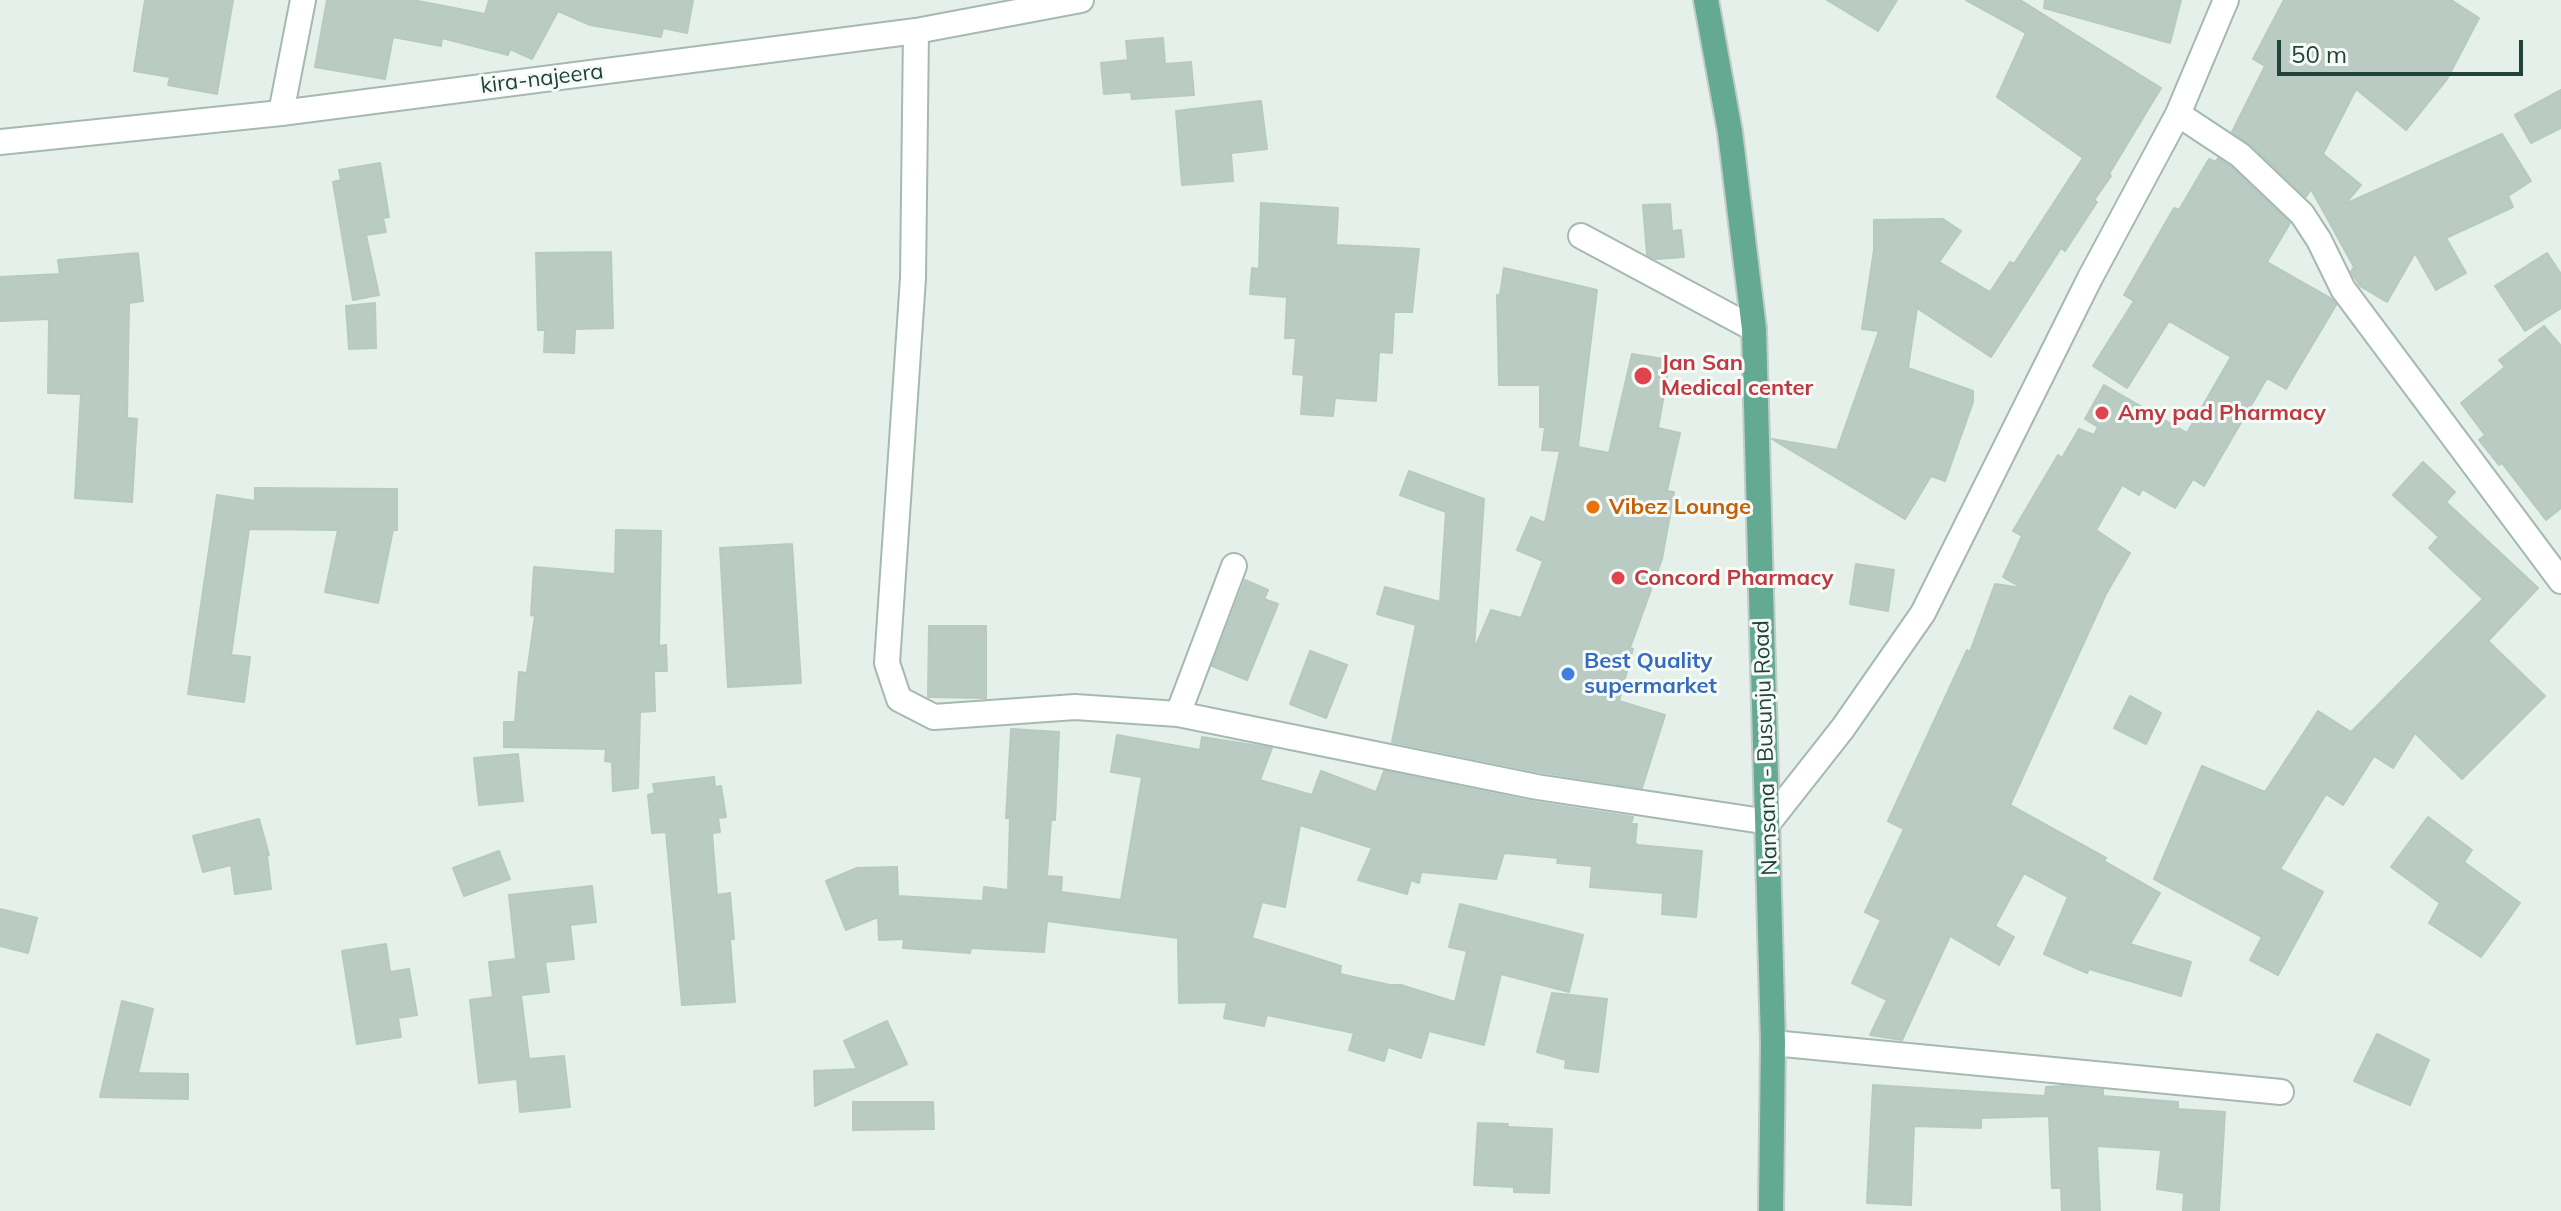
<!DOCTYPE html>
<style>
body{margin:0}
#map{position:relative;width:2561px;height:1211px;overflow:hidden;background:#e5f0ea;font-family:Mulish,sans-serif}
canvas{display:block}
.scale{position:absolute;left:2277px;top:40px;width:246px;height:36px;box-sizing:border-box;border:4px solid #214438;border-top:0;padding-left:10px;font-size:24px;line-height:28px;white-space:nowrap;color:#214438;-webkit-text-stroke:6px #f6fbf8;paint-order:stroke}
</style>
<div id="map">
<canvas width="2561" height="1211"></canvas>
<div class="scale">50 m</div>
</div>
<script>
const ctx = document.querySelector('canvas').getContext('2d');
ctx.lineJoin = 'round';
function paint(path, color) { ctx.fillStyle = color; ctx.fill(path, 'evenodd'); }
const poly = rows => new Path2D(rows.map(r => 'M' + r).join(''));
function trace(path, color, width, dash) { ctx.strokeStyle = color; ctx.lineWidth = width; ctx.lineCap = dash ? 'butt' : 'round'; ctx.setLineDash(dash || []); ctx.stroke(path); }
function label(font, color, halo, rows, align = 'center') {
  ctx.font = font + ' Mulish,sans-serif'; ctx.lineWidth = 6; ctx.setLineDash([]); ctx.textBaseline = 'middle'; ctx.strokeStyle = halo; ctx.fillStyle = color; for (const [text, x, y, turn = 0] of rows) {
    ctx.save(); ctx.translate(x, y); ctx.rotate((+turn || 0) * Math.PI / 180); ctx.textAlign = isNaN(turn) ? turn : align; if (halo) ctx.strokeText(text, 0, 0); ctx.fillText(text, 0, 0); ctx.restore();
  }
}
const building = poly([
 [145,0,233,0,217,94,168,85,170,77,134,71,145,0],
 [327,0,413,0,485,14,489,0,693,0,687,33,663,28,661,37,590,25,558,11,532,59,510,49,508,55,442,38,441,46,393,37,385,79,315,67,327,0],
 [1827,0,1897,0,1878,31,1827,0],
 [1966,0,2020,0,2161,88,2109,174,2111,176,2094,200,2097,202,2065,251,2061,248,1991,357,1917,308,1908,368,1973,391,1973,402,1945,481,1931,476,1905,519,1772,439,1837,450,1879,331,1862,329,1874,250,1874,220,1943,219,1961,231,1939,262,1990,292,2010,262,2014,264,2083,158,1997,97,2026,33,1966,0],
 [2045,0,2181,0,2170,43,2044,8,2045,0],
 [2284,0,2451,0,2479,18,2447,79,2406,130,2356,89,2323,154,2361,185,2345,204,2502,134,2531,181,2508,196,2513,207,2446,238,2466,273,2436,290,2415,253,2387,302,2360,286,2351,272,2354,267,2311,189,2306,197,2250,144,2232,132,2265,66,2253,59,2284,0],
 [1163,38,1165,64,1191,62,1194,95,1132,99,1131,92,1104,94,1101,63,1128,60,1126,41,1163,38],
 [2561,90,2561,128,2531,143,2515,115,2561,90],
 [1261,101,1267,149,1231,153,1233,181,1182,185,1176,111,1261,101],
 [2218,158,2231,167,2290,223,2267,262,2332,299,2336,305,2286,389,2267,378,2204,486,2193,479,2175,508,2142,489,2139,495,2122,485,2096,530,2130,553,2106,594,2010,805,2106,858,2104,861,2160,893,2130,944,2191,962,2181,996,2089,969,2087,973,2044,954,2068,897,2024,873,1995,926,2014,937,1999,965,1950,936,1902,1040,1870,1035,1887,1000,1852,983,1881,920,1865,912,1904,829,1888,821,1967,650,1970,652,1995,584,2022,588,2003,577,2022,536,2013,531,2058,455,2062,458,2079,429,2094,435,2098,427,2085,419,2104,385,2187,433,2231,357,2169,321,2127,388,2093,366,2134,301,2124,295,2174,208,2179,210,2209,159,2216,162,2218,158],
 [380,163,389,217,383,218,386,232,366,235,379,295,353,300,333,182,341,180,339,170,380,163],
 [1261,203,1338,208,1336,245,1419,249,1412,312,1394,312,1392,353,1379,352,1376,401,1335,398,1333,416,1301,414,1304,375,1293,374,1296,338,1285,338,1287,297,1250,294,1252,268,1259,269,1261,203],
 [1670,204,1672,231,1681,230,1684,257,1656,259,1647,255,1643,205,1670,204],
 [611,252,613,328,575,329,574,353,544,352,545,330,538,330,536,253,611,252],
 [138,253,143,301,129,303,127,418,137,419,132,502,75,498,81,394,48,393,49,319,0,321,0,277,60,274,58,260,138,253],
 [2547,253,2561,274,2561,308,2525,331,2495,286,2547,253],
 [1504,268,1597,290,1578,447,1609,453,1632,354,1670,360,1658,428,1680,433,1667,491,1674,492,1662,559,1630,648,1633,649,1619,701,1665,715,1642,788,1540,772,1392,742,1416,625,1377,614,1385,587,1440,602,1446,512,1400,495,1409,471,1484,499,1474,650,1491,610,1521,618,1543,561,1517,550,1531,517,1545,523,1560,451,1542,450,1545,427,1540,427,1540,385,1499,385,1497,295,1500,295,1504,268],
 [375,303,376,348,349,349,346,306,375,303],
 [2544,326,2561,346,2561,508,2546,520,2502,463,2499,465,2479,440,2485,435,2461,403,2505,367,2499,360,2544,326],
 [2423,462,2455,492,2446,502,2538,588,2488,641,2545,696,2462,779,2415,733,2393,768,2374,756,2343,805,2326,794,2280,869,2323,892,2278,975,2250,960,2262,937,2154,879,2202,766,2265,792,2318,711,2351,732,2483,599,2429,548,2439,537,2393,495,2423,462],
 [255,488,397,489,397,530,393,530,378,603,325,592,338,530,249,529,231,655,250,657,244,702,188,694,217,495,255,501,255,488],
 [616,530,661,531,659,646,666,645,667,671,654,671,655,711,640,712,638,788,613,791,612,762,605,761,606,749,504,747,504,722,515,722,519,672,527,673,535,616,531,615,534,567,615,574,616,530],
 [792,544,801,683,728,687,720,548,792,544],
 [1856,564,1894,570,1888,611,1850,604,1856,564],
 [1245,580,1268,590,1264,599,1278,604,1247,680,1212,666,1245,580],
 [929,626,986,626,986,698,928,697,929,626],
 [1310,651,1347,665,1326,718,1290,704,1310,651],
 [2130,696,2161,713,2146,744,2114,728,2130,696],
 [1011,729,1059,732,1055,820,1051,820,1047,876,1062,877,1061,892,1121,900,1142,777,1111,772,1117,735,1200,750,1202,737,1272,748,1260,780,1312,795,1321,771,1376,792,1384,771,1534,802,1633,817,1631,824,1637,824,1635,843,1638,845,1702,851,1696,917,1662,914,1663,893,1590,887,1592,866,1557,863,1558,858,1504,853,1496,879,1421,872,1419,883,1411,880,1407,894,1358,880,1372,848,1300,825,1285,907,1262,902,1252,938,1341,966,1340,974,1390,985,1401,985,1455,1002,1467,951,1449,947,1460,904,1583,935,1569,992,1501,974,1484,1045,1429,1031,1421,1058,1388,1047,1384,1061,1349,1050,1354,1033,1267,1015,1264,1026,1224,1018,1227,1002,1179,1003,1178,938,1047,921,1044,952,971,948,970,953,903,948,904,939,879,940,878,917,846,930,826,881,857,868,897,867,898,896,983,901,984,887,1008,890,1010,818,1006,818,1011,729],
 [518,754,523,801,479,805,474,758,518,754],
 [714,777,715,787,721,786,726,817,718,818,720,832,712,833,717,895,730,893,734,939,730,939,735,1002,682,1005,666,832,652,833,648,795,655,793,653,784,714,777],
 [2428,817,2472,850,2464,862,2520,903,2481,957,2429,923,2440,903,2391,867,2428,817],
 [259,819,269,855,267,855,271,889,235,894,231,865,203,872,193,836,259,819],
 [499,851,510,879,464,896,453,868,499,851],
 [592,886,596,922,570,925,574,959,545,962,549,992,521,995,529,1059,564,1056,570,1107,520,1112,517,1079,479,1083,470,1000,493,997,489,962,516,959,509,895,592,886],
 [0,909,37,918,28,953,0,946,0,909],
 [386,944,390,972,409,969,417,1015,398,1018,401,1037,357,1044,342,951,386,944],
 [1552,993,1607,999,1598,1072,1565,1068,1566,1060,1537,1052,1552,993],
 [122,1001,153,1009,138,1073,188,1074,188,1099,100,1097,122,1001],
 [887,1021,907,1064,815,1106,814,1071,857,1069,844,1041,887,1021],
 [2377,1034,2429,1060,2410,1105,2354,1081,2377,1034],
 [1873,1085,2045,1096,2046,1087,2063,1086,2103,1090,2103,1096,2178,1102,2178,1109,2225,1112,2219,1211,2183,1211,2184,1193,2157,1189,2161,1150,2097,1146,2100,1211,2062,1211,2061,1188,2052,1188,2049,1116,1981,1118,1981,1128,1914,1126,1911,1205,1867,1203,1873,1085],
 [853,1102,933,1102,934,1129,853,1130,853,1102],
 [1478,1123,1508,1124,1507,1127,1552,1129,1549,1193,1514,1192,1514,1187,1474,1185,1478,1123]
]);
const minor = poly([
 [916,31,913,278,887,663,899,699,934,717,1075,707,1178,714,1537,787,1769,822],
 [281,113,303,0],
 [2178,114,2240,155,2302,214,2319,240,2343,289,2561,581],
 [1581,236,1754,329],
 [1178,714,1234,566],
 [1773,1043,2281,1092]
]);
const tertiary = poly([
 [0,142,281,113,916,31,1081,0],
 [1769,822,1843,728,1923,613,2090,278,2178,114,2226,0]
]);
const primary = poly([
 [1706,0,1730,132,1754,329,1773,1043,1771,1211]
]);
const markers = [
 [1643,376,10,"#e0444e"],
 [2102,413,8,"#e0444e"],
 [1593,507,8,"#e8710a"],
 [1618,578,8,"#e0444e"],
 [1568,674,8,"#3f7fe0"]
];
const streetNames = [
 ["kira-najeera",542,79,-7],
 ["Nansana - Busunju Road",1766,748,-92]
];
const healthNames = [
 ["Jan San",1661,363],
 ["Medical center",1661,388],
 ["Amy pad Pharmacy",2118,413],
 ["Concord Pharmacy",1634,578]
];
const foodNames = [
 ["Vibez Lounge",1609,507]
];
const shopNames = [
 ["Best Quality",1584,661],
 ["supermarket",1584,686]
];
paint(building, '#bacbc3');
trace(building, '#b6cac1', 2);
trace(minor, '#a6b9b1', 28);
trace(tertiary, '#a6b9b1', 28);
trace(primary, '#c1cbc7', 28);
trace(minor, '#fff', 24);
trace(tertiary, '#fff', 24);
trace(primary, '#64aa93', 24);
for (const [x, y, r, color] of markers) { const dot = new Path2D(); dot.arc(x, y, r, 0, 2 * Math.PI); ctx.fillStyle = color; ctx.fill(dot); trace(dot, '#f6fbf8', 3); }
label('22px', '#214438', '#f6fbf8', streetNames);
label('bold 22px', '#be3a42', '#f6fbf8', healthNames, 'left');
label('bold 22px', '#c56008', '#f6fbf8', foodNames, 'left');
label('bold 22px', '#366cbe', '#f6fbf8', shopNames, 'left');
</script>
